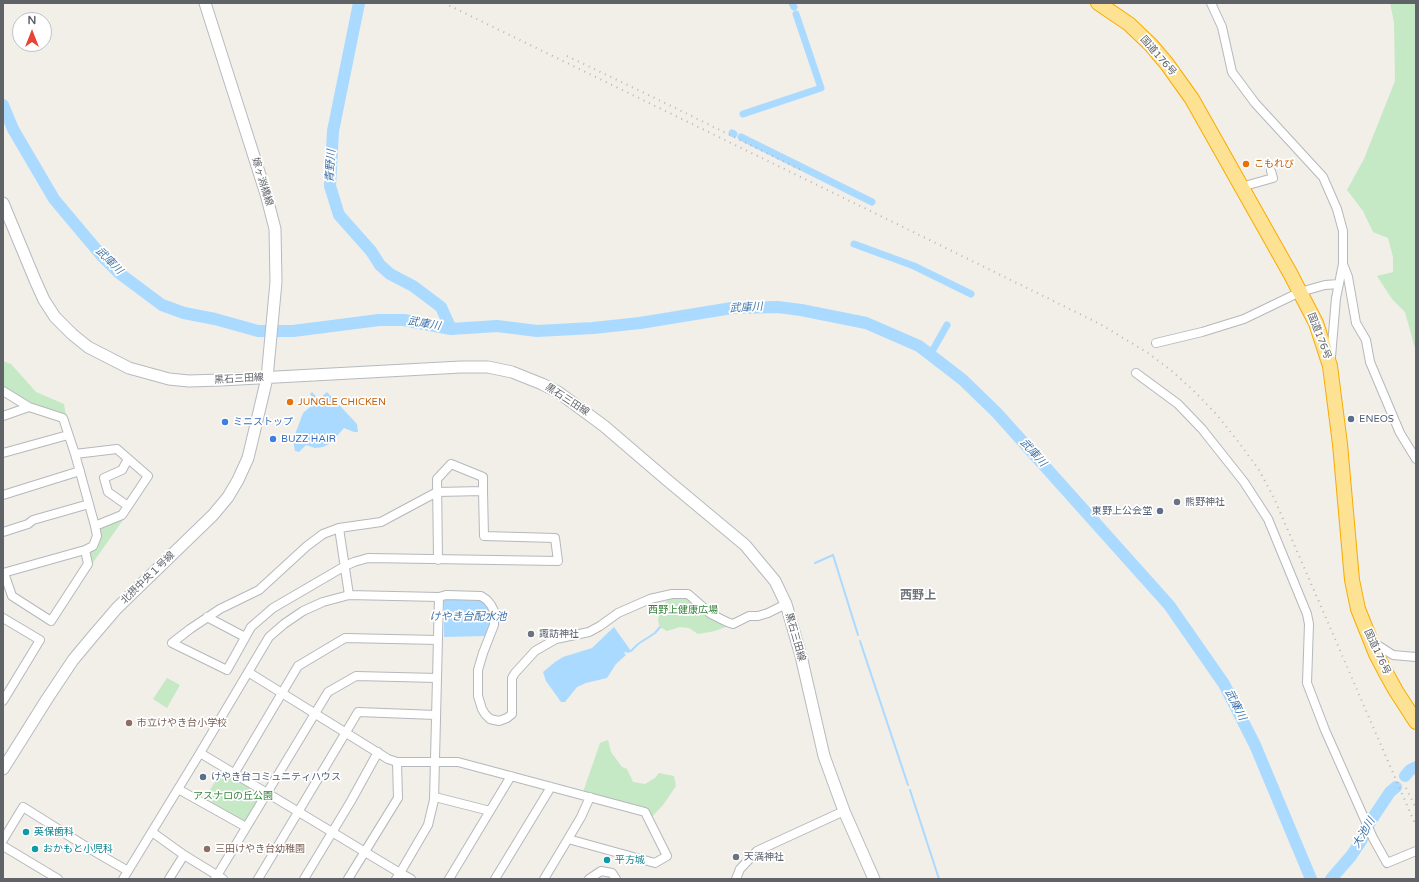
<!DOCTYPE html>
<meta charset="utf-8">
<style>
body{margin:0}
#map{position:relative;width:1419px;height:882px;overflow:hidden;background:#f1efe8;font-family:"Varela Round",sans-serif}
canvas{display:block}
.frame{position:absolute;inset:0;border:4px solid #5f6368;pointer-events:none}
.north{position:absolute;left:12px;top:12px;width:40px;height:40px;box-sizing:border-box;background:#fff;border:1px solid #bfc1c3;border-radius:50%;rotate:0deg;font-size:11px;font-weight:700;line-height:16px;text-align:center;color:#5f6368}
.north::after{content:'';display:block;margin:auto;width:14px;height:18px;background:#ea4335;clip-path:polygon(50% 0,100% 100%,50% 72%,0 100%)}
</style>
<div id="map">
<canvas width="1419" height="882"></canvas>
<div class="frame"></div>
<div class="north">N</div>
</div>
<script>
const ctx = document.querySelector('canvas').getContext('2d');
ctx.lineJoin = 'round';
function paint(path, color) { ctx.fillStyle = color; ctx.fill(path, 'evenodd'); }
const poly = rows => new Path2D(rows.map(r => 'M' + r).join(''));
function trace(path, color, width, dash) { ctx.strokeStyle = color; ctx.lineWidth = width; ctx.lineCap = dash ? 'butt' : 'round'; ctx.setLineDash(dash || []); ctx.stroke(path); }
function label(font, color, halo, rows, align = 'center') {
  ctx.font = font + ' "Varela Round","Noto Sans JP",sans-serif'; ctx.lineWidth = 3.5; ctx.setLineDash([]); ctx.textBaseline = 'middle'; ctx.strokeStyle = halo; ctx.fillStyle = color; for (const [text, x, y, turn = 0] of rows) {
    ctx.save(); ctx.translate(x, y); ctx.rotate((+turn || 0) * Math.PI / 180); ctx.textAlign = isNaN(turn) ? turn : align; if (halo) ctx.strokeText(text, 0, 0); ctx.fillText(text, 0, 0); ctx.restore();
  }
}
const green = poly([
 [1390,3,1416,3,1416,352,1405,312,1392,299,1377,276,1393,272,1393,257,1388,238,1373,232,1363,211,1347,190,1364,159,1395,81,1394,22],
 [3,361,11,364,36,392,64,404,66,416,30,402,3,387],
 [123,516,123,520,92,564,90,563,87,552,97,527],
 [672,594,688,594,733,624,715,631,698,634,689,628,680,627,667,631,660,627,658,621,659,614,665,603],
 [167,678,180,685,167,708,153,699],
 [608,740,611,752,622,767,627,769,633,782,645,784,655,778,659,773,674,776,676,786,663,805,649,820,645,812,582,795,600,743],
 [234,774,267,793,246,827,210,805,208,793,218,777]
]);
const water = poly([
 [312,392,319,399,327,392,357,424,358,432,354,432,344,428,331,443,323,447,315,448,306,445,299,452,295,451,293,440,303,413,316,402,310,394],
 [448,597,478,598,486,603,491,610,492,623,486,636,444,637,444,601],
 [614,627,631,651,629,653,625,652,624,653,626,655,616,664,607,678,586,683,577,687,565,702,561,702,546,681,543,672,555,662,563,657,592,648]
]);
const stream = poly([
 [815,563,833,555,858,635],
 [860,641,908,785],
 [631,651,638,644,655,633,660,627],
 [910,790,939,879]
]);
const canal = poly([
 [792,3,794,7],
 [743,114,821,88,796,14],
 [732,133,734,134],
 [741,137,872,202],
 [854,244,914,266,971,294],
 [930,355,947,325]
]);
const river = poly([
 [359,3,333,131,330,186,339,215,371,251,380,265,390,274,413,286,441,307,451,329],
 [3,105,13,129,54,199,101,255,119,273,162,305,184,313,215,319,258,331,293,331,379,320,404,320,451,329,497,326,537,331,593,328,640,323,732,308,778,307,801,310,866,323,919,346,963,380,997,413,1169,605,1224,684,1255,745,1311,879],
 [1405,776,1410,770,1416,767],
 [1331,879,1351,856,1361,841,1370,822,1390,792,1396,787]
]);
const street = poly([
 [1211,3,1222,27,1232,72,1255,103,1323,177,1337,209,1343,231,1343,264,1336,298,1331,357],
 [1241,187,1273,178,1271,171],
 [1343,264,1348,277,1356,323,1366,340,1370,362,1400,433,1416,459],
 [1156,343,1202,332,1244,319,1300,292,1325,285,1339,284],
 [1136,373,1178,404,1202,429,1244,482,1268,519,1307,614,1309,624,1307,683,1325,730,1373,838,1387,863,1416,851],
 [3,391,29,407,63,418,75,454,117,449,148,476,122,515,95,526,97,536,93,546,85,550,88,564,51,621,12,596,4,573],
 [3,416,29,407],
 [3,453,68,435],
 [75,454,95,526],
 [128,459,122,470,104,478,108,492,128,506],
 [483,491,484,536,555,538,558,561,368,558,354,562,345,566,273,608,251,627,227,670,172,643,190,629,220,609,259,590,307,546,323,534,339,528,381,522,437,492,483,491],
 [3,495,80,471],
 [339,528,349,595],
 [3,532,28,524,33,520,89,504],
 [438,560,437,479,451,464,483,477,483,491],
 [3,573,85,550],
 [439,597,446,595,481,596,487,600,491,605,494,611,494,625,483,653,478,670,478,696,482,709,485,714,490,719,499,721,507,718,512,714,512,678,515,673,535,651,556,639,589,632,600,626,618,613,650,599,672,594,688,594,711,614,727,622,733,624,749,616,758,616,768,613,786,604],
 [207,617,245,637],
 [3,618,40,640,3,701],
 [1374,647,1379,646,1393,655,1416,657],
 [248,672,388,759,397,762,458,762,645,812,667,856,655,863,568,839,544,879],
 [234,774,298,666,345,638,438,640],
 [178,789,246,827],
 [435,797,490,811],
 [152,832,184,855,223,879],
 [568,839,581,817,590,797],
 [3,840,23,807,85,846,128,871],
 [3,846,58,879],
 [123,879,200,753],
 [169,879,184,855],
 [215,879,328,692,356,676,437,678],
 [258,879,358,712,436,715],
 [304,879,351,801,378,752],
 [348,879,398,798,397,762],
 [396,879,400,873,428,825,434,800,439,597,349,595,323,602,303,611,284,624,269,637,200,753,267,793,332,832,365,852,400,873,411,879],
 [449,879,511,776],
 [495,879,551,787],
 [589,879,601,871,612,873,616,879],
 [736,879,740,869,757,851,844,811]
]);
const secondary = poly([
 [3,203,35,280,44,300,55,317,72,334,88,347,129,368,169,379,189,381,221,380,461,367,488,367,512,372,542,384,558,392,604,426,667,480,745,545,775,581,786,604,801,656,824,756,844,811,874,879],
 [3,769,47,699,73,660,93,636,117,608,213,515,228,497,238,480,248,458,254,433,267,378,276,282,275,229,266,194,205,3]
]);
const highway = poly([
 [1098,3,1129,24,1151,45,1167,64,1192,99,1290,273,1316,323,1330,366,1340,444,1352,580,1358,609,1376,654,1386,673,1396,691,1416,722]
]);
const rail = poly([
 [444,3,895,223,1100,324,1148,353,1173,372,1195,392,1217,415,1240,444,1259,470,1274,498,1416,826],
 [567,56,661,101,801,170],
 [1406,788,1416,808]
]);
const markers = [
 [1246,164,4,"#e8710a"],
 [290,402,4,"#e8710a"],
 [1351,419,4,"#5c6f8a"],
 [225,422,4,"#3f7fe0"],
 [273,439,4,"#3f7fe0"],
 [1177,502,4,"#6b7280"],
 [1160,511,4,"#5c6f8a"],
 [531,634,4,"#6b7280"],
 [129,723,4,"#8d6e63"],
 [203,777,4,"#5c6f8a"],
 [26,832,4,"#0f9aa8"],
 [35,849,4,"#0f9aa8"],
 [207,849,4,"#8d6e63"],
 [736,857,4,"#6b7280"],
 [607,860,4,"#0f9aa8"]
];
const streetNames = [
 ["国道176号",1158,56,49],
 ["嫁ヶ淵橋線",262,182,73],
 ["国道176号",1319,336,69],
 ["黒石三田線",239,379,-3],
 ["黒石三田線",567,400,33],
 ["北摂中央１号線",148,578,-44],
 ["黒石三田線",795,637,74],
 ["国道176号",1377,652,65]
];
const foodNames = [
 ["こもれび",1254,164],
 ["JUNGLE CHICKEN",298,402]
];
const serviceNames = [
 ["ENEOS",1359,419],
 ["東野上公会堂",1152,511,"right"],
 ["けやき台コミュニティハウス",211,777]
];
const shopNames = [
 ["ミニストップ",233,422],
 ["BUZZ HAIR",281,439]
];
const worshipNames = [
 ["熊野神社",1185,502],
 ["諏訪神社",539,634],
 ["天満神社",744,857]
];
const parkNames = [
 ["西野上健康広場",683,610],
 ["アスナロの丘公園",233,796]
];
const educationNames = [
 ["市立けやき台小学校",137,723],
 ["三田けやき台幼稚園",215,849]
];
const cultureNames = [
 ["英保歯科",34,832],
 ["おかもと小児科",43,849],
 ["平方城",615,860]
];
const waterNames = [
 ["青野川",331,166,-87],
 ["武庫川",109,261,45],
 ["武庫川",746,308,-3],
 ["武庫川",424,324,10],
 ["武庫川",1033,453,48],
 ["けやき台配水池",468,617],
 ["武庫川",1235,705,63],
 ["大池川",1364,833,-59]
];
const quarterNames = [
 ["西野上",918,596]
];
paint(green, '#c5e8c5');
paint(water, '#aadaff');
trace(stream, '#aadaff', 2);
trace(canal, '#aadaff', 7);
trace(river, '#aadaff', 12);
trace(street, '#b5b8bc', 10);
trace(secondary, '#b6babf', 13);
trace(highway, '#f9ab00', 16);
trace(street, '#fff', 8);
trace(secondary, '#fff', 11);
trace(highway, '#fde293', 14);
trace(rail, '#b6b7b8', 2, [1, 5]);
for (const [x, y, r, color] of markers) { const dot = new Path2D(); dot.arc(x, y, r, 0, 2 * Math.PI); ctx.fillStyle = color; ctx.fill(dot); trace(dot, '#fff', 1.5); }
label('10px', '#5f6368', '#fff', streetNames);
label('10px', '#c56008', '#fff', foodNames, 'left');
label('10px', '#4e5e75', '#fff', serviceNames, 'left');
label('10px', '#366cbe', '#fff', shopNames, 'left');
label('10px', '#5b616d', '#fff', worshipNames, 'left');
label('10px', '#348238', '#fff', parkNames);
label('10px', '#785e54', '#fff', educationNames, 'left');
label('10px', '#0d838f', '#fff', cultureNames, 'left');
label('italic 11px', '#4174aa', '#fff', waterNames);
label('bold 12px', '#70757a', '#fff', quarterNames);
</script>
